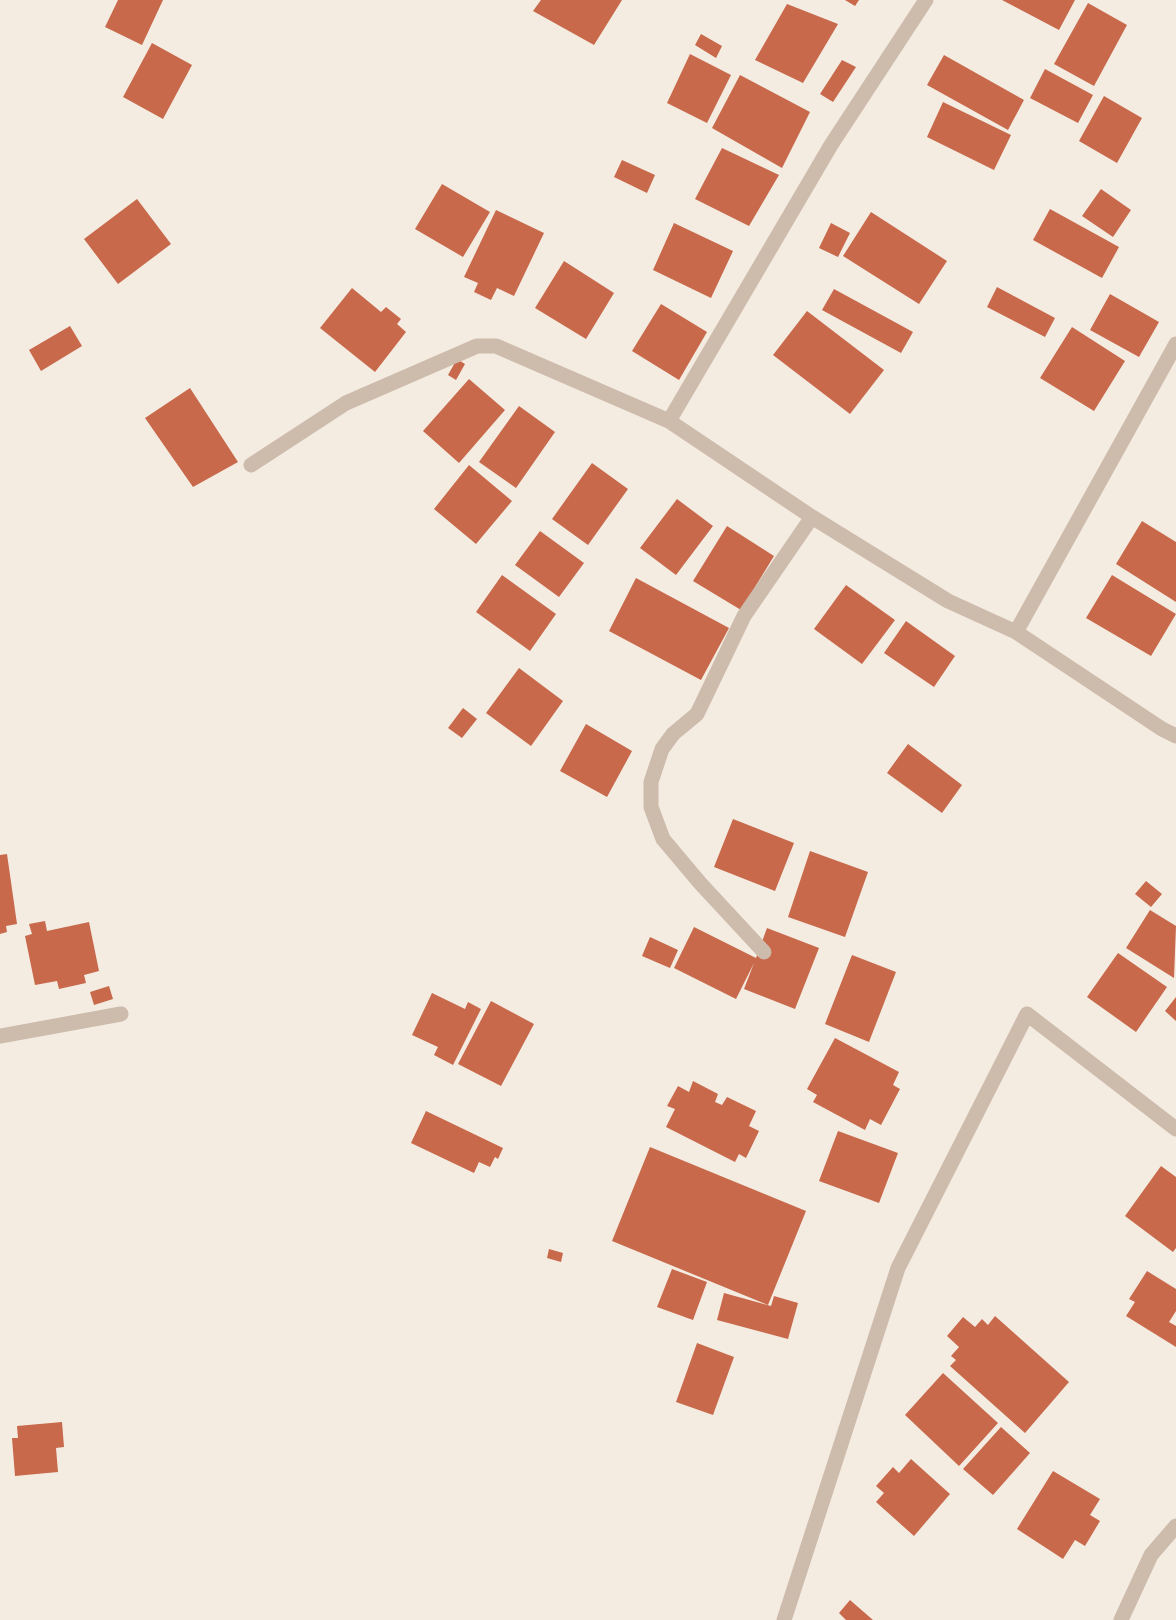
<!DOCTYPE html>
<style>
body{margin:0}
canvas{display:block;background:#f4ebe1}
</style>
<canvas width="1176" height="1620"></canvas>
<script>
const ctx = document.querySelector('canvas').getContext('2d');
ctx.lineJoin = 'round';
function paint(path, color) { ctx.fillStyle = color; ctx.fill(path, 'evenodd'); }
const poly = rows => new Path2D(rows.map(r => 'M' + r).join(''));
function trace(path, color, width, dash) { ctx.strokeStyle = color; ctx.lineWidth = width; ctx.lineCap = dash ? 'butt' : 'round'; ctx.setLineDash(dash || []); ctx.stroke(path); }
const building = poly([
 [118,0,163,0,142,45,105,27],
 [541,0,622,0,594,45,533,11],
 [845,0,859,0,855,6],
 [1002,0,1075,0,1059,30],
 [1088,3,1127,25,1094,86,1054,64],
 [787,4,838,24,803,83,755,60],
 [701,34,722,46,716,58,695,45],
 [152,43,192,65,163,119,123,97],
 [690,54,731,75,707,123,667,103],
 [944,55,1024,100,1008,130,927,85],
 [842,60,856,67,833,102,820,94],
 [1045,69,1093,95,1078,123,1030,98],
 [740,75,810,112,782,168,712,128],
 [1104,96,1142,118,1117,163,1079,141],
 [943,102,1011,135,994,170,927,137],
 [722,148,779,175,749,226,695,199],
 [622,160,655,175,647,193,614,177],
 [442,184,490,212,463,257,415,229],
 [1101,189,1131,210,1113,237,1082,216],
 [137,199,171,244,118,284,84,239],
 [1050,209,1119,247,1102,278,1033,240],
 [496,210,544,233,514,296,497,288,491,300,474,292,478,283,464,277],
 [871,212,947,261,919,304,843,256],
 [674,223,733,251,711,298,653,270],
 [831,223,850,233,838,257,819,248],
 [564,261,614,293,586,339,535,308],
 [997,287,1055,318,1045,337,987,307],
 [352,288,381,312,386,307,401,319,397,324,406,332,375,372,320,328],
 [834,289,913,332,901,353,822,310],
 [1110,294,1159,322,1139,357,1090,330],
 [661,304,707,332,679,380,632,351],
 [807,311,884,370,850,414,773,355],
 [70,326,82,346,41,371,29,350],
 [1072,327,1125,361,1094,411,1040,378],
 [457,359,465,364,456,380,448,375],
 [469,379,505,410,459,463,423,431],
 [190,388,238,462,193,487,145,418],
 [519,406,555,432,516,488,479,462],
 [592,463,628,489,588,545,552,519],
 [469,465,512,501,476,544,434,509],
 [677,499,713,526,676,575,640,548],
 [1142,521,1176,542,1176,602,1116,564],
 [727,526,774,556,741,610,693,581],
 [540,531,584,563,559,597,515,565],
 [502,575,556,614,530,651,476,612],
 [1112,575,1176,614,1151,656,1086,618],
 [636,578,729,628,701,680,609,631],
 [846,585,895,620,862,664,814,629],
 [906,621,955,656,934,687,884,653],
 [519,668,563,701,531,746,486,713],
 [463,708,477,719,462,738,448,728],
 [586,724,632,751,607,797,560,771],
 [908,744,962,785,942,813,887,773],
 [733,819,794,843,775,891,714,867],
 [810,851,868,872,845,937,788,917],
 [7,854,17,924,6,926,7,932,0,934,0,855],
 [1146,881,1162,894,1151,907,1135,894],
 [1150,910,1176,926,1174,978,1126,948],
 [45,921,47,931,89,922,99,971,84,975,86,983,59,989,57,981,35,985,25,936,32,934,29,924],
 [694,927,756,958,767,928,819,948,795,1009,744,989,754,963,736,999,674,968],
 [650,937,678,950,670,968,642,956],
 [1118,953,1167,987,1136,1032,1087,997],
 [852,955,896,972,869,1042,825,1024],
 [109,986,113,999,94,1005,90,992],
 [432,993,465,1009,468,1002,481,1009,453,1065,434,1055,438,1047,412,1035],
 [1176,997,1176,1021,1165,1011],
 [491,1001,534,1024,501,1086,458,1064],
 [835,1038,899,1072,893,1085,900,1089,881,1125,870,1119,865,1130,813,1102,817,1095,807,1089],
 [693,1081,718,1094,715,1102,722,1105,727,1097,756,1111,749,1126,759,1131,746,1158,739,1154,735,1162,666,1127,675,1109,667,1106,678,1086,689,1092],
 [426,1111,503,1148,498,1159,495,1157,490,1167,479,1162,474,1173,411,1143],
 [838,1131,898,1153,879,1203,819,1181],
 [650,1147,806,1211,768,1305,612,1241],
 [1161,1166,1176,1177,1176,1248,1173,1252,1125,1216],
 [549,1249,563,1253,561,1262,547,1258],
 [672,1269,707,1282,693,1320,657,1307],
 [1147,1271,1176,1289,1176,1311,1169,1322,1176,1326,1176,1347,1126,1316,1135,1302,1129,1299],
 [724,1293,771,1306,774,1296,798,1303,788,1339,717,1320],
 [995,1316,1069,1382,1025,1433,950,1366,956,1360,951,1356,959,1347,947,1336,963,1317,975,1327,982,1319,988,1325],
 [697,1343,734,1357,713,1415,676,1402],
 [943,1373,998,1423,959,1466,905,1415],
 [62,1422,64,1447,56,1448,58,1472,15,1476,12,1438,18,1438,17,1426],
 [1001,1427,1030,1453,993,1495,963,1469],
 [911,1459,950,1494,914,1536,876,1502,884,1493,876,1486,893,1467,899,1473],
 [1053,1471,1100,1499,1090,1515,1100,1521,1085,1546,1075,1540,1063,1559,1017,1529],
 [850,1600,873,1620,846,1620,839,1613]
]);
const minor = poly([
 [669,421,831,145,926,0],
 [251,465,346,403,477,346,496,346,669,421,812,517,948,601,1016,632,1162,729,1176,736],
 [1016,632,1176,344],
 [764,952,700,883,663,839,651,807,651,782,662,749,673,734,697,714,744,616,812,517],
 [0,1036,121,1014],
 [784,1620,898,1268,1027,1014,1176,1129],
 [1121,1620,1151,1555,1176,1526]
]);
paint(building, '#c8694b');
trace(minor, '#cdbbac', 15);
</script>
